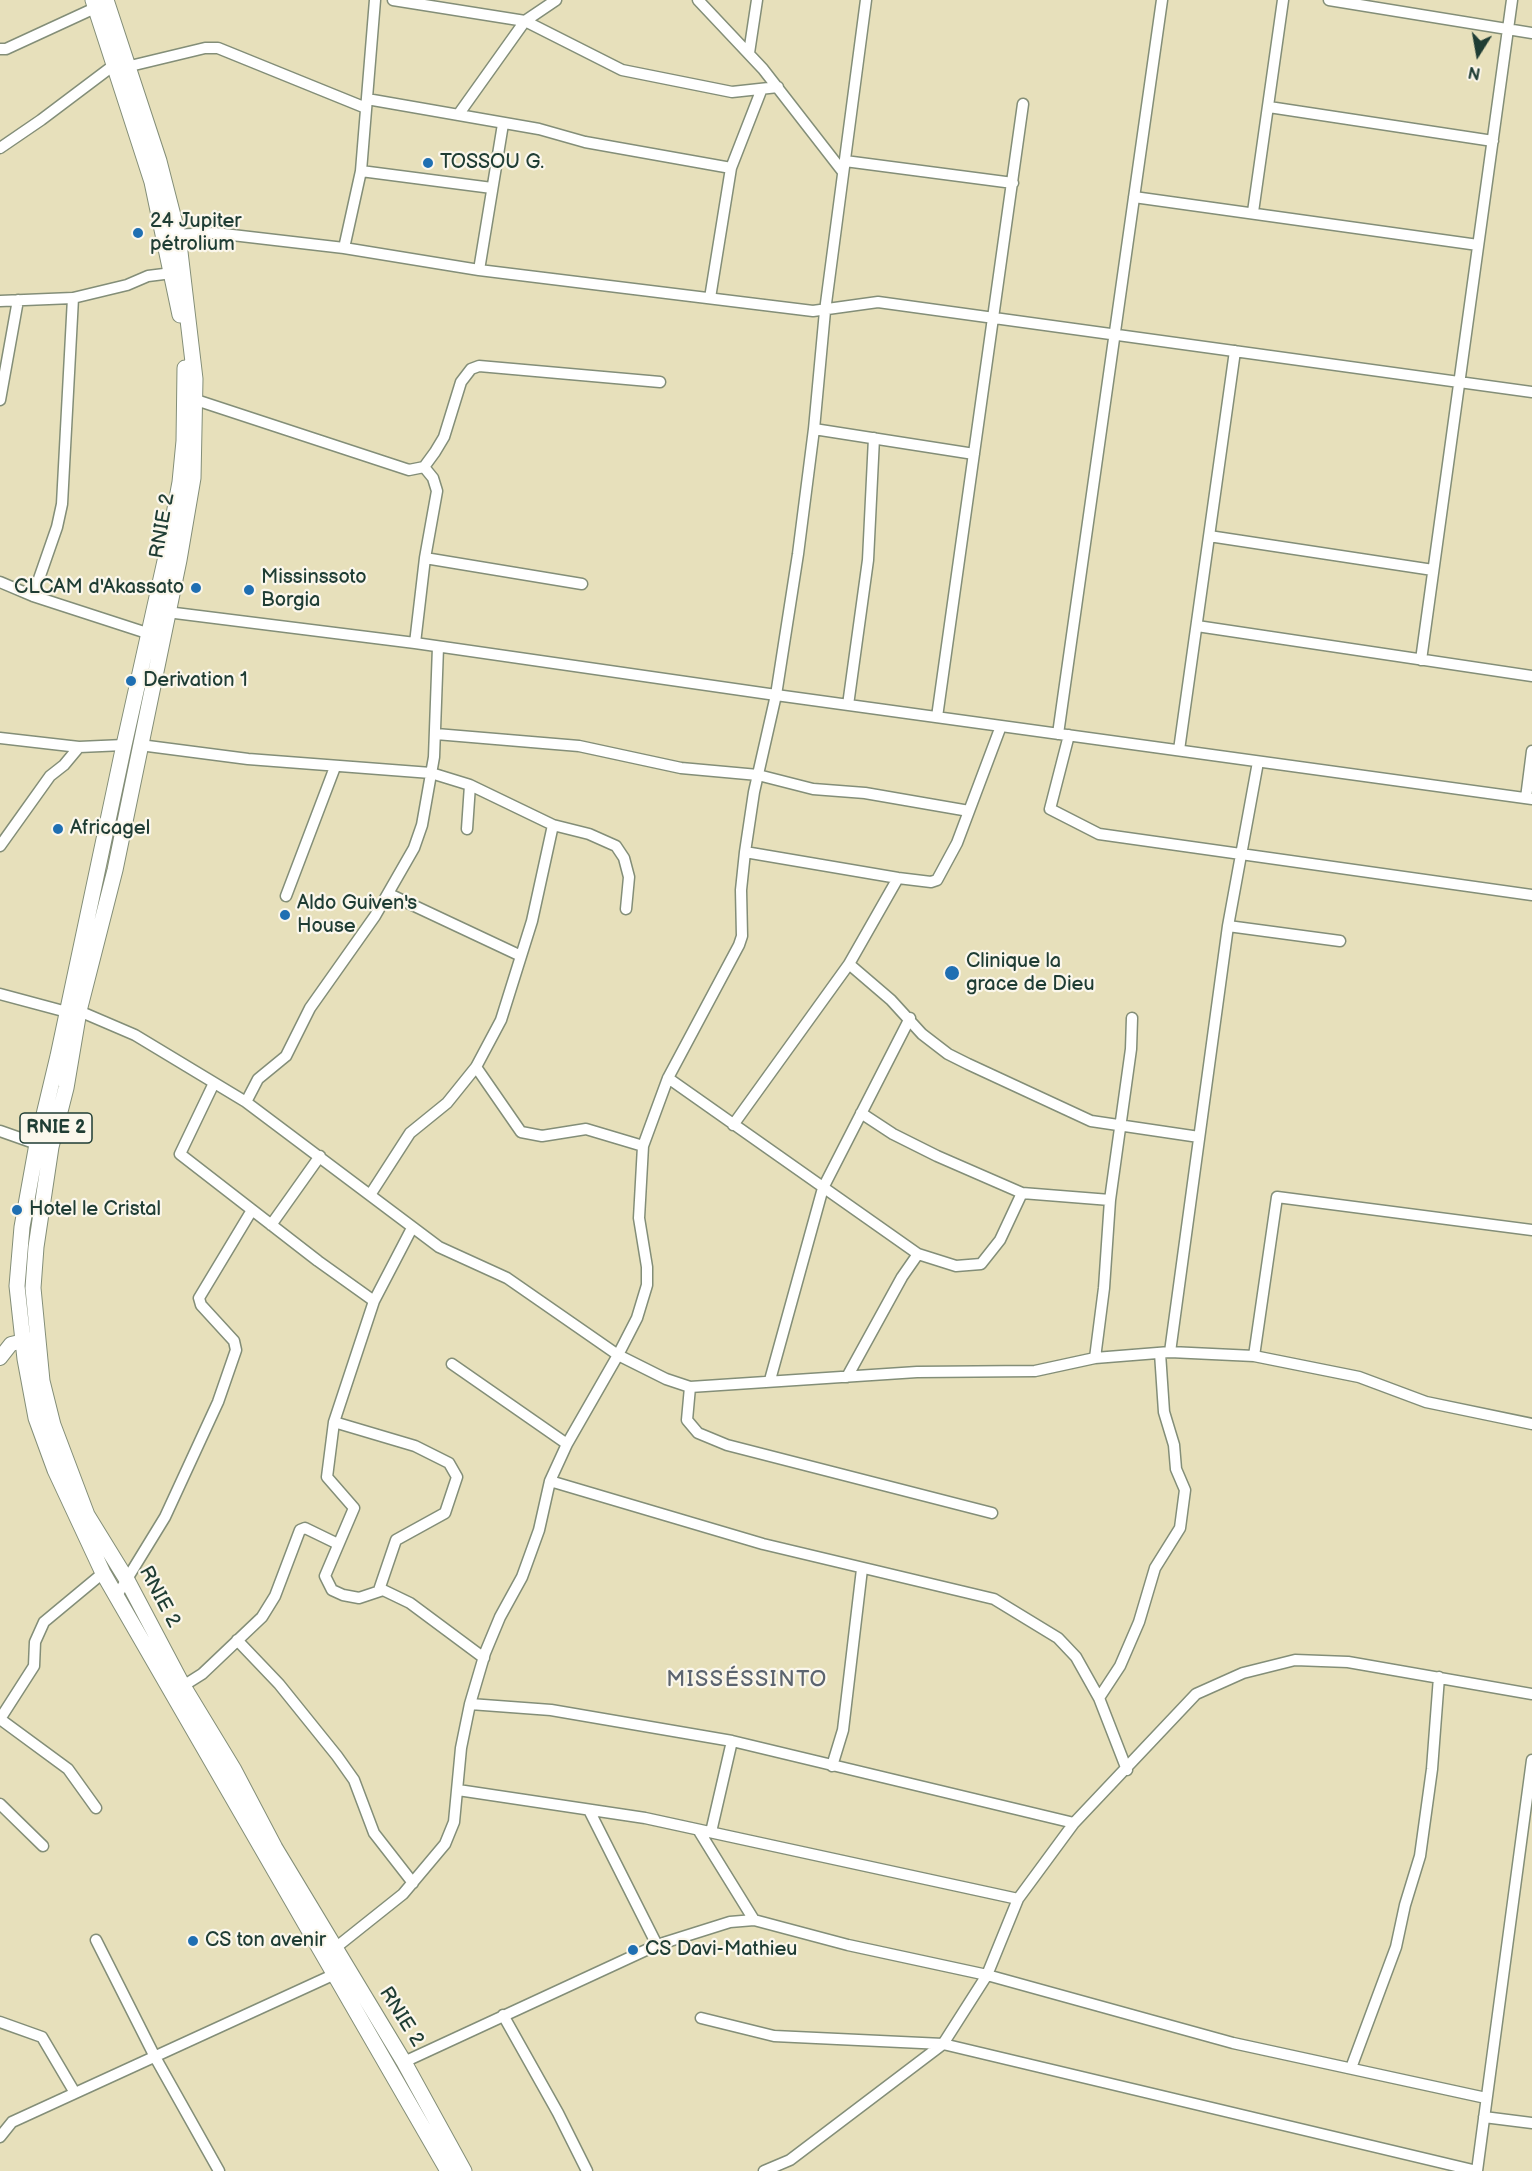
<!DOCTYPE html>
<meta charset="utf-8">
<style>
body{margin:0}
#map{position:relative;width:1532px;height:2171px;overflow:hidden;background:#e7e0bb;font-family:"Balsamiq Sans",sans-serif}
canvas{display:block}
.north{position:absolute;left:1448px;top:24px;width:60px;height:60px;-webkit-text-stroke:4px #fbf7ec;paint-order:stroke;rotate:191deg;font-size:16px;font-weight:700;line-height:24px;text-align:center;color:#1f3d34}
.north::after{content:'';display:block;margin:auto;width:21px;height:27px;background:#1f3d34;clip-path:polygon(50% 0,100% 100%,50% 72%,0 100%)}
</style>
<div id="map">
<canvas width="1532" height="2171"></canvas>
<div class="north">N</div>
</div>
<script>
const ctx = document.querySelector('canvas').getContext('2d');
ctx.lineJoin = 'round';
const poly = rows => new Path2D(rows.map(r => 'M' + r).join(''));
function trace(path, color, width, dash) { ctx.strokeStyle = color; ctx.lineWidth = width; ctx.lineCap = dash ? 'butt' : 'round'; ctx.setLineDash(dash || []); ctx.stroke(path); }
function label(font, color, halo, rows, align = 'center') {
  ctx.font = font + ' "Balsamiq Sans",sans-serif'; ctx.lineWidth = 4.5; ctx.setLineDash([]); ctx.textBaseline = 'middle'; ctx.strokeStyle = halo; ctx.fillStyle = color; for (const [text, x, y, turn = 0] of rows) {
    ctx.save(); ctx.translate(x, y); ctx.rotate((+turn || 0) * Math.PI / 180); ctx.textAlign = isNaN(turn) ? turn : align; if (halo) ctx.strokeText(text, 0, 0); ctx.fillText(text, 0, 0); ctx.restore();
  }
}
const minor = poly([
 [393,0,525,21,622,70,732,92,778,87],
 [698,0,763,69,843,172],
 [1329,0,1532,33],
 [0,49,6,49,95,8],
 [749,53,757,0],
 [126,67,205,48,218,48,366,108],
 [367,99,539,129,585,142,731,168,710,298],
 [1269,107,1493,141],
 [458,115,525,21,556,0],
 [0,148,41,120,114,65],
 [845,161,1013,183],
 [731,168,761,91],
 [361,171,492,188],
 [1134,197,1478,245],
 [1253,212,1283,0],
 [171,235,215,233,344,248,479,270,813,311,878,302,1532,392],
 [344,248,361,171,375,0],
 [479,270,503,124],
 [0,301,73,298,127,285,148,276,172,273],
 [0,400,18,300],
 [196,400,409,470,424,467,435,452,444,437,461,382,471,369,479,366,660,382],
 [814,429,974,454],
 [1209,536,1433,570],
 [425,558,582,584],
 [0,582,33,596,150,634],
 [33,596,57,527,62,504,73,298],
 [167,612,415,643,776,695,1532,799],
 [1197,626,1532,676],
 [415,643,425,558,437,491,433,478,424,467],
 [1421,660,1512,0],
 [848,705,868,560,874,438],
 [937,717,1023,104],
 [436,734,579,746,681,768,758,775,813,789,865,793,969,811],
 [1058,734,1162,0],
 [1069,735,1050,809,1099,834,1532,895],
 [0,738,79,747,124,745],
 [140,745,248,759,431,773,470,785,553,825,589,834,616,846,624,858,629,877,626,909],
 [1179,750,1235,351],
 [1526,798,1532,751],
 [467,829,470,785],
 [0,846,50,776,64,765,79,747],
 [745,852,898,878,931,882,937,880,957,843,1001,726],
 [389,894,521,956],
 [286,896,335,767],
 [1228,926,1340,941],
 [849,964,898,878],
 [0,994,67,1012],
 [79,1011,135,1035,246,1102,439,1247,507,1278,618,1355,666,1379,690,1387,917,1372,1035,1371,1095,1358,1170,1352,1254,1356,1359,1377,1426,1402,1532,1424],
 [476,1067,521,1132,542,1136,586,1129,643,1146],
 [668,1078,918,1254],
 [214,1083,180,1154,318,1261,374,1301],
 [246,1102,258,1079,286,1056,310,1008,375,916,414,848,422,825,434,757,438,647],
 [861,1113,893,1134,937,1156,1022,1193],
 [733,1125,849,964,891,1000,922,1034,948,1054,968,1064,1091,1121,1199,1137],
 [0,1131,37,1144],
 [370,1195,410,1133,447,1103,476,1067,501,1020,532,921,553,825],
 [271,1225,320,1156],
 [412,1228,374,1301,334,1422,327,1477,354,1508,325,1576,332,1590,343,1595,359,1598,383,1590,410,1603,484,1658],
 [1170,1352,1228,926,1258,762],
 [1254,1356,1277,1197,1532,1230],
 [1095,1358,1104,1288,1110,1200],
 [452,1364,567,1444],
 [847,1377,902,1277,918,1254,956,1266,981,1264,1000,1240,1022,1193,1110,1200,1131,1049,1132,1018],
 [770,1380,823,1188,910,1018],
 [690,1387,687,1420,698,1433,727,1445,992,1513],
 [334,1422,415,1446,449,1463,457,1477,445,1513,396,1540,379,1590],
 [550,1481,763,1544,994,1599,1058,1638,1076,1657,1099,1698,1127,1770],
 [116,1597,165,1517,218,1402,236,1350,234,1341,201,1305,199,1298,252,1210],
 [237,1640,279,1684,337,1756,354,1780,374,1833,413,1883],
 [183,1686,202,1674,262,1617,275,1596,300,1530,305,1528,338,1544],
 [1099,1698,1120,1666,1139,1622,1155,1568,1180,1528,1185,1490,1176,1469,1174,1445,1164,1412,1160,1353],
 [470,1704,551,1710,732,1741,1074,1823],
 [0,1719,34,1666,35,1642,44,1622,103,1573],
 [0,1719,68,1769,96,1808],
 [832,1766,843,1730,862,1569],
 [458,1790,645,1818,1018,1899],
 [0,1804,43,1846],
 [589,1810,657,1945],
 [699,1831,754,1920],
 [711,1832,732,1741],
 [96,1940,155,2057,219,2171],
 [334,1949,403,1894,445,1844,454,1822,461,1748,470,1704,485,1653,500,1617,522,1577,539,1530,550,1481,567,1444,618,1355,637,1318,647,1285,647,1267,639,1218,643,1146,668,1078,739,945,742,936,741,890,745,852,754,792,776,695,798,554,814,429,825,311,866,0],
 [503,2015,558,2113,587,2171],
 [701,2018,774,2036,943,2044,1477,2171],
 [0,2022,42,2037,75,2093],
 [404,2062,657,1945,730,1922,754,1920,848,1945,987,1975,1233,2043,1486,2098],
 [1351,2068,1396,1947,1405,1905,1420,1856,1432,1769,1439,1677],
 [1484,2117,1532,2123],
 [0,2137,12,2122,335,1974],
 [764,2171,790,2160,943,2044,987,1975,1018,1899,1074,1823,1196,1694,1243,1673,1295,1660,1348,1662,1532,1694],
 [1477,2171,1532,1760]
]);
const major = poly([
 [0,1358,11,1344,32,1339]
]);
const highway = poly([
 [93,0,152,182,180,315],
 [106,0,159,161,178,235,195,379,193,478,179,560,115,870,79,1011,66,1088,51,1147,36,1247,33,1288,42,1381,53,1425,87,1515,127,1580,183,1686,234,1770,275,1848,404,2062,464,2171],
 [185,368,184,441,180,482,167,552,124,745,58,1056,37,1144,22,1227,17,1286,25,1359,36,1418,55,1470,103,1573,448,2171]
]);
const markers = [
 [428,163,6,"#1f6fb2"],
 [138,233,6,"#1f6fb2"],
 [196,588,6,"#1f6fb2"],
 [249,590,6,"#1f6fb2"],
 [131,681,6,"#1f6fb2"],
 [58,829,6,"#1f6fb2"],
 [285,915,6,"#1f6fb2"],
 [952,973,8,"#1f6fb2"],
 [17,1210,6,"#1f6fb2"],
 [193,1941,6,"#1f6fb2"],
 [633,1950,6,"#1f6fb2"]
];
const shields = [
 [56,1128,72]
];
const shieldNames = [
 ["RNIE 2",56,1128]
];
const poiNames = [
 ["TOSSOU G.",440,163],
 ["24 Jupiter",150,222],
 ["pétrolium",150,245],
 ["Missinssoto",261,578],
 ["Borgia",261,601],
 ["CLCAM d'Akassato",184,588,"right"],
 ["Derivation 1",143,681],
 ["Africagel",70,829],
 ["Aldo Guiven's",297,904],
 ["House",297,927],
 ["Clinique la",966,962],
 ["grace de Dieu",966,985],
 ["Hotel le Cristal",29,1210],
 ["CS ton avenir",205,1941],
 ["CS Davi-Mathieu",645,1950]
];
const streetNames = [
 ["RNIE 2",163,526,-80],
 ["RNIE 2",159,1597,62],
 ["RNIE 2",401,2017,58]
];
const quarterNames = [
 ["MISSÉSSINTO",747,1680]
];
trace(minor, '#838e78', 13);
trace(major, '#838e78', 16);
trace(highway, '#838e78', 17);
trace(minor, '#fff', 10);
trace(major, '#fff', 14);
trace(highway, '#fff', 15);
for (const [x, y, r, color] of markers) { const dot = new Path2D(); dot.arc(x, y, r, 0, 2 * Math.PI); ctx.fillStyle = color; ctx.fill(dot); trace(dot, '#fbf7ec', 2); }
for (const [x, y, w] of shields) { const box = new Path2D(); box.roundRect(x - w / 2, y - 15, w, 30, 4.5); ctx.fillStyle = '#fbf7ec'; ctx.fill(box); trace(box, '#1f3d34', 1.5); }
label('bold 18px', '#1f3d34', null, shieldNames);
label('20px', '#1f3d34', '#fbf7ec', poiNames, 'left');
label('20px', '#1f3d34', '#fbf7ec', streetNames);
ctx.letterSpacing = '1.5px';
label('22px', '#5c646f', '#fbf7ec', quarterNames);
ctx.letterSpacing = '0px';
</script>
